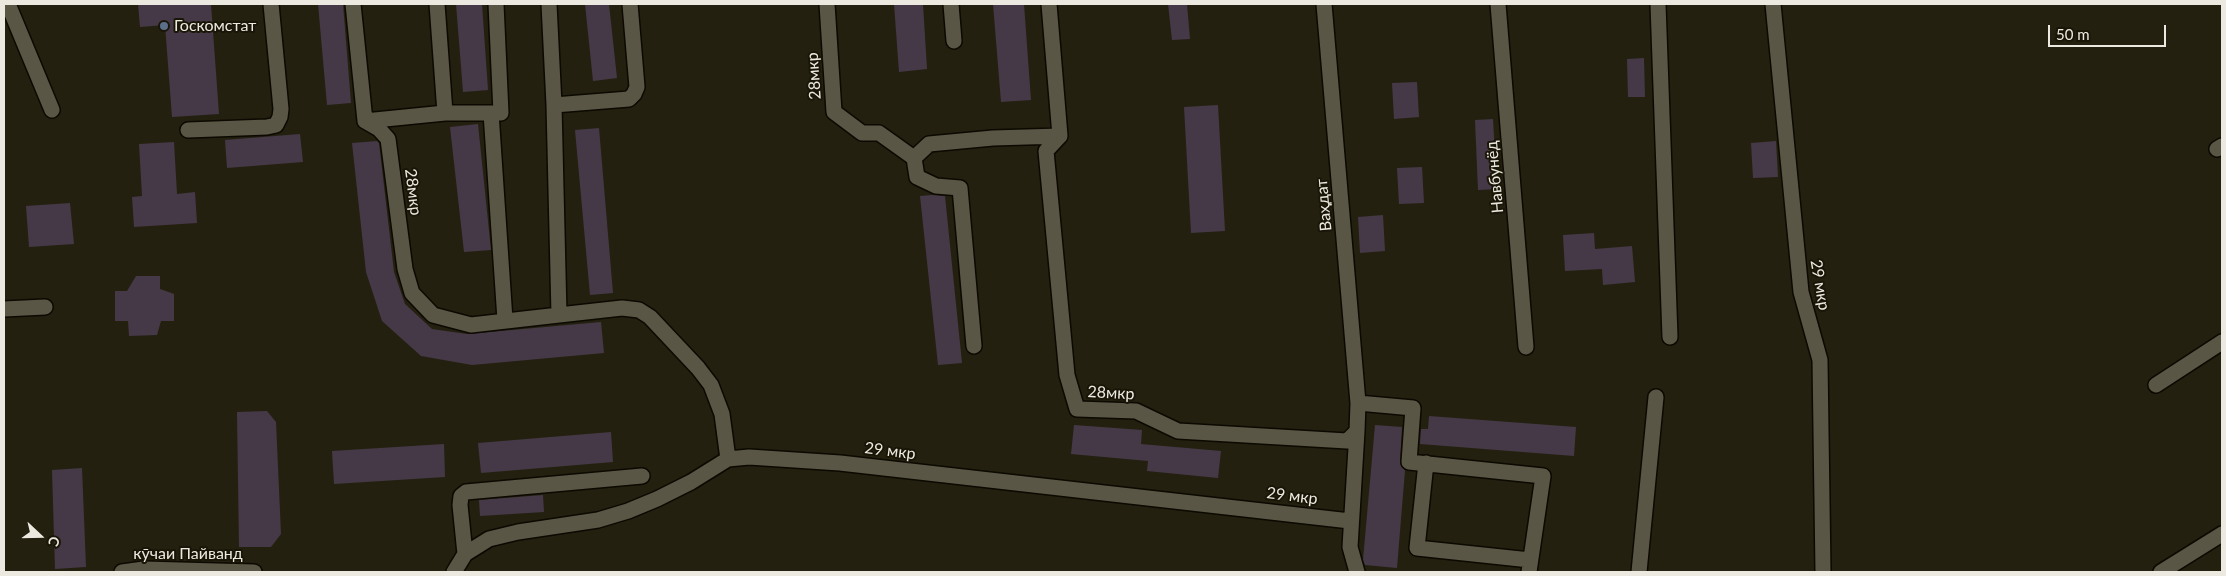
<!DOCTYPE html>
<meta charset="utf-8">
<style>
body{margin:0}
#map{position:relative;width:2226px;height:576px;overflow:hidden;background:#232010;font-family:Lato,sans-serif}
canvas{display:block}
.frame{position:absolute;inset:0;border:5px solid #eceae0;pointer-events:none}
.north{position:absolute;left:15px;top:511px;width:50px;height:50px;-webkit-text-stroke:4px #1a1607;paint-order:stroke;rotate:111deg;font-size:14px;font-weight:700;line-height:20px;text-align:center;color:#eceae0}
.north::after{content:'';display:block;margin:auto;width:18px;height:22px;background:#eceae0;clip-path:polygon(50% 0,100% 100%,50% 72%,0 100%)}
.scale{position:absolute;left:2048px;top:25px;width:118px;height:22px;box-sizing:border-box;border:2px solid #eceae0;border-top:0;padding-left:6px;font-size:15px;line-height:18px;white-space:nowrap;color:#eceae0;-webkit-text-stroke:4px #1a1607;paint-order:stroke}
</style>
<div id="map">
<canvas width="2226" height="576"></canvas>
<div class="frame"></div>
<div class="north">С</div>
<div class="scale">50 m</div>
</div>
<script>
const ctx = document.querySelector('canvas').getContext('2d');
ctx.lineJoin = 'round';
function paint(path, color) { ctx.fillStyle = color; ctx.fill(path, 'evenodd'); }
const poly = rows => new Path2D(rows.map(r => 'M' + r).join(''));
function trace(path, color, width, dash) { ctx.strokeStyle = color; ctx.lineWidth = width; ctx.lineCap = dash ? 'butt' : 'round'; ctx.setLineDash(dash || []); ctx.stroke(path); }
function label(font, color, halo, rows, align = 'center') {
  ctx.font = font + ' Lato,sans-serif'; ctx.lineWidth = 4; ctx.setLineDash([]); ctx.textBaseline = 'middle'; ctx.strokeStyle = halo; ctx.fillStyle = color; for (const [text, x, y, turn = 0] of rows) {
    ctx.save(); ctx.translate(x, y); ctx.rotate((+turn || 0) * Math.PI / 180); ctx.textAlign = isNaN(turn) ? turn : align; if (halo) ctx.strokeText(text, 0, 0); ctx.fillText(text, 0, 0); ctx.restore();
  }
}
const building = poly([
 [138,4,211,4,219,114,172,117,165,25,140,27],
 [318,4,343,4,351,103,327,105],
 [456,4,482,4,488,90,463,92],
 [585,4,609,4,617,78,593,81],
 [894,4,923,4,927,69,899,72],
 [993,4,1024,4,1031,100,1001,102],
 [1168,4,1187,4,1190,39,1172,40],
 [1644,58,1645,97,1628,97,1627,59],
 [1417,82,1419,117,1394,119,1392,83],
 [1218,105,1225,231,1191,233,1184,107],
 [1493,119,1497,189,1478,190,1475,120],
 [478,124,491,250,464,252,450,127],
 [599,128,613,293,590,295,575,130],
 [300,134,303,162,227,168,225,140],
 [377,141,379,143,394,272,405,304,432,329,467,334,601,322,604,353,472,365,421,356,382,321,366,272,352,143],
 [1776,141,1778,177,1753,178,1751,143],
 [174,142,177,194,195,192,197,223,134,227,132,197,142,196,139,144],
 [1422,167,1424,203,1399,204,1397,168],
 [932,195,945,196,962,363,938,365,920,196],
 [70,203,74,244,29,247,26,206],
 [1383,215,1385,251,1360,253,1358,217],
 [1594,233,1595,249,1632,246,1635,282,1603,285,1602,269,1565,271,1563,235],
 [136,276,160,276,160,289,174,294,174,321,161,321,157,335,129,336,128,321,115,321,115,291,127,291],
 [267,411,276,422,281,534,271,547,239,547,237,412],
 [1429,416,1576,427,1574,456,1420,444,1421,429,1428,429],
 [1074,425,1142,430,1141,444,1221,451,1218,478,1147,471,1148,461,1071,454],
 [1375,425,1402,427,1400,462,1401,466,1405,470,1397,568,1365,565,1363,560],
 [611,432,613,462,481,473,478,443],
 [444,444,445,477,334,484,332,451],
 [82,468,86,567,55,569,52,470],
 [543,495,544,512,480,516,479,500]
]);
const minor = poly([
 [8,4,52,110],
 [353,4,365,121,379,129,388,139,405,269,412,293,433,315,471,325,559,315,554,105],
 [437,4,445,113,501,113,496,4],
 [549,4,554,105,629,99,634,94,637,87,630,4],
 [827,4,834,112,862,133,879,133,914,158],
 [951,4,954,41],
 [1498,4,1526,347],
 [1658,4,1670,337],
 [1773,4,1801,292,1820,360,1823,572],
 [491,113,505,320],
 [365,121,445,113],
 [188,130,267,127,276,125,280,117,281,109,271,4],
 [1060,136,1046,151,1067,375,1077,409,1136,411,1178,431,1347,441,1357,431,1358,403,1324,4],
 [2217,149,2222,146],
 [4,309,45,307],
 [559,315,622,308,639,310,650,317,698,368,711,385,722,414,728,459],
 [974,346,960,188,936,186,917,177,914,158,929,144,993,138,1060,136,1049,4],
 [2156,385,2222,342],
 [1358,403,1413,408,1409,462,1543,476,1529,572],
 [1426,463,1417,548,1530,560],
 [465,554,460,505,461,496,466,492,642,476],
 [122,572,144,569,254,572],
 [454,572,465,554,489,539,518,532,598,520,628,511,657,499,691,482,728,459,749,457,840,463,1350,521],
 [1357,572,1350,547,1357,431],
 [1639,572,1656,397],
 [2161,572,2222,534]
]);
const markers = [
 [164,26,5,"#5c6f8a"]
];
const poiNames = [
 ["Госкомстат",174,26]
];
const streetNames = [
 ["28мкр",814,76,-94],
 ["Навбунёд",1495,177,-95],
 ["28мкр",413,192,83],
 ["Ваҳдат",1324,205,-95],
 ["29 мкр",1820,285,80],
 ["28мкр",1111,393,3],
 ["29 мкр",890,451,7],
 ["29 мкр",1292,496,7],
 ["кӯчаи Пайванд",188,554]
];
paint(building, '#453947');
trace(minor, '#0c0900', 18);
trace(minor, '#5a5645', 15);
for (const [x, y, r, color] of markers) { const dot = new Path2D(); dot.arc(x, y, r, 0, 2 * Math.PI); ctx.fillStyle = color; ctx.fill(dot); trace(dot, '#1a1607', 2); }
label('16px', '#eceae0', '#1a1607', poiNames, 'left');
label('16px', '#eceae0', '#1a1607', streetNames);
</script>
